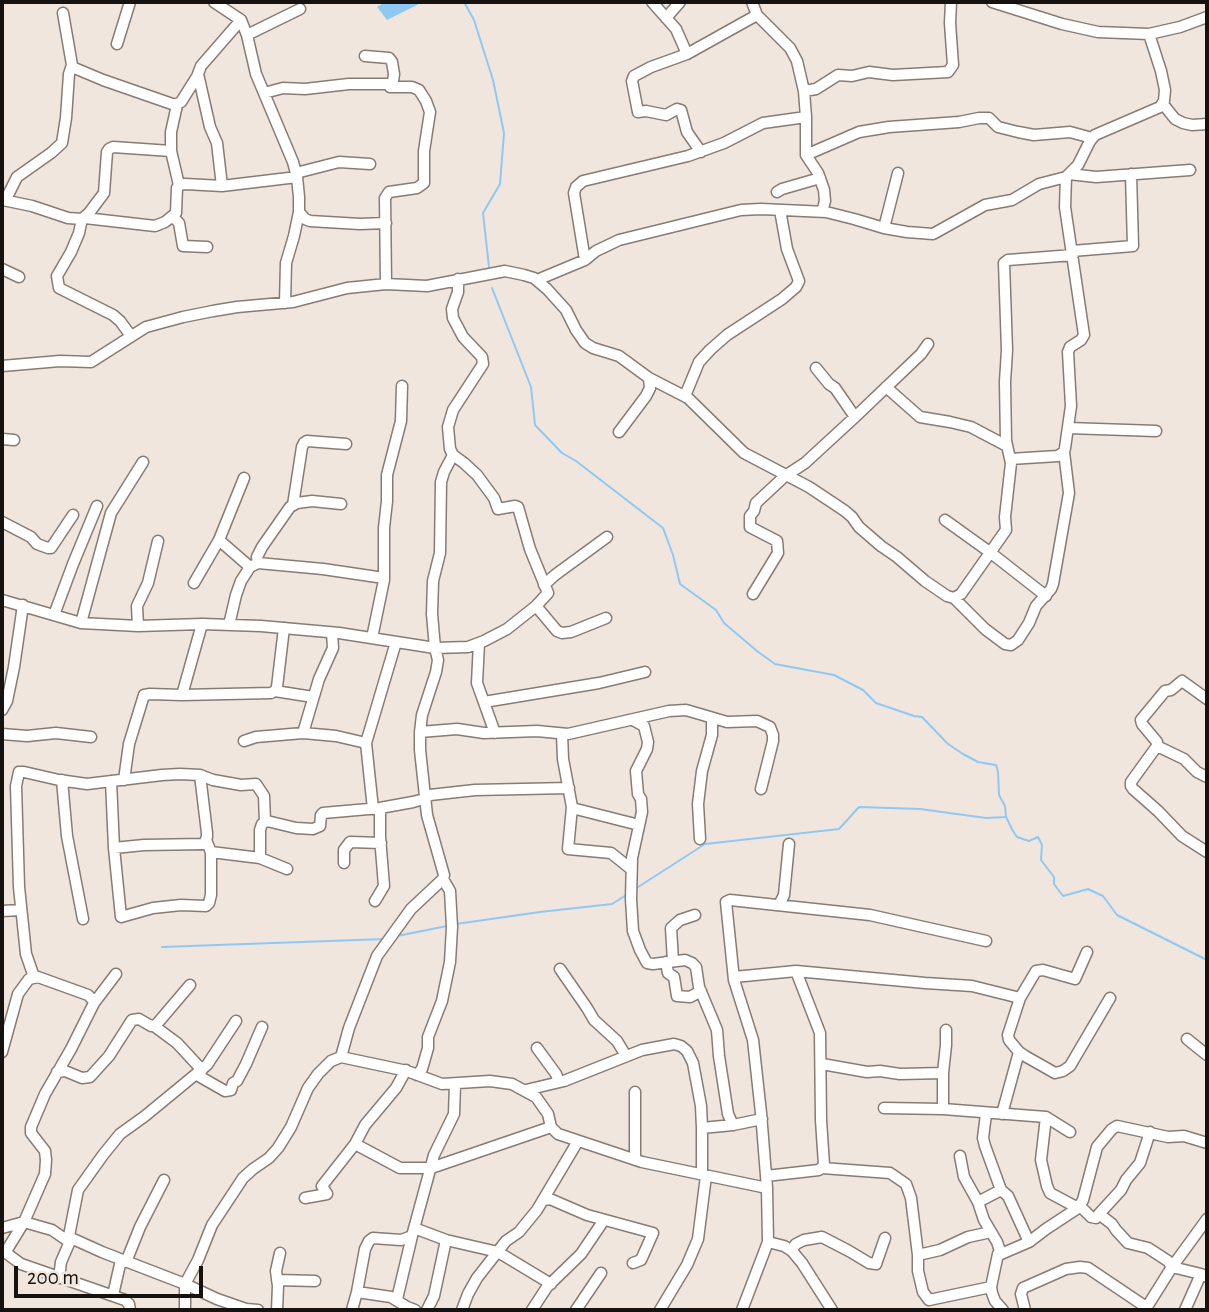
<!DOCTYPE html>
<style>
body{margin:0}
#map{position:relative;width:1209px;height:1312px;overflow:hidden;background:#f1e6dd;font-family:"Alegreya Sans",sans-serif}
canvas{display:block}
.frame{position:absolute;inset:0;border:4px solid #15120f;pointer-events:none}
.scale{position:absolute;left:14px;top:1266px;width:189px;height:32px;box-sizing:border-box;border:4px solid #15120f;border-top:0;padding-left:9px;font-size:21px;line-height:24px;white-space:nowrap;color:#15120f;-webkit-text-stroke:5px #f1e6dd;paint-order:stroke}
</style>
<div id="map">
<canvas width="1209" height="1312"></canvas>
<div class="frame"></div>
<div class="scale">200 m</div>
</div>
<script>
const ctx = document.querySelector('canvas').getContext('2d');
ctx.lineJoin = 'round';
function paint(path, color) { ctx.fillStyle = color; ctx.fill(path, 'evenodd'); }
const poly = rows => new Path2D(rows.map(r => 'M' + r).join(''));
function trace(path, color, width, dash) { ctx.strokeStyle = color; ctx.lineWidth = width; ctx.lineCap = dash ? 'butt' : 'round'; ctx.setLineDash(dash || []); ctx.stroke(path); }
const water = poly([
 [385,2,423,2,387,20,377,7]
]);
const stream = poly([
 [464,2,474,20,493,80,504,133,500,184,483,213,489,267],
 [492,288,531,387,535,425,562,453,576,461,663,528,673,555,680,584,716,610,724,623,757,651,775,664,834,675,863,690,876,703,914,716,922,717,948,744,963,754,978,762,996,765,998,772,999,795,1005,806,1006,817,1013,831,1017,837,1029,841,1038,837,1042,845,1041,860,1054,877,1054,884,1063,896,1088,889,1103,896,1117,915,1207,960],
 [635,889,705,844,839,829,859,807,920,809,986,818,1005,817],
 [456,924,540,912,612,904,628,894],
 [397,936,447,926],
 [162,947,385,939]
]);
const minor = poly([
 [214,2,241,20,247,35,256,74,293,162,297,177,299,197,299,212,294,236,286,263,285,303],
 [652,2,676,29,687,54],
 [752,2,757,15,790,48,797,61,804,91,806,117,806,155,818,173,824,190,825,201,822,212],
 [992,2,1062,24,1098,32,1149,34,1180,27,1207,17],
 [666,18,680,2],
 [247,35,300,9],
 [117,44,130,2],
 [72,67,103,80,175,105,181,102,198,75],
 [804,91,816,89,838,75,852,76,869,72,893,75,948,72,953,65,950,23,951,2],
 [264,93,283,88,305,89,349,84,389,84,393,82,394,74,392,62,389,58,365,56],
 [1163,104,1175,119,1183,123,1192,125,1207,124],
 [177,105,171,132,171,151,179,185],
 [701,152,687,132,681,110,677,109,666,115,646,111,638,112,632,81,634,76,651,67,687,54,757,15],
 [806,155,859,132,889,127,959,122,979,118,989,118,998,127,1018,132,1034,135,1070,132,1092,138],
 [296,173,339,162,370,164],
 [1069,174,1096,177,1190,170],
 [222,186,217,143,210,127,198,74,201,66,241,20],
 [777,192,782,189,820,178],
 [3,200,32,206,68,218,82,219],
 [2,201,8,195,17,177,51,153,62,143,66,118,69,74,72,65,63,13],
 [299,212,305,219,310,221,360,224,386,223],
 [85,218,155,226,165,222,176,213,177,188,179,185,185,184,222,186,297,177],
 [172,218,175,219,179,223,183,246,207,247],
 [884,228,898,173],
 [1072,251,1133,246,1131,174],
 [585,260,574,193,576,187,583,181,688,156,724,143,763,123,806,117],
 [2,269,19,277],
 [537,280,585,260,596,251,619,240,741,210,761,209,826,212,854,219,884,228,907,232,933,234,985,205,1012,200,1039,184,1066,177,1078,165,1090,141,1095,135,1160,107,1164,101,1165,90,1161,71,1149,34],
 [386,284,385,198,389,192,417,188,424,183,424,151,430,112,426,101,419,90,412,87,390,87,389,84],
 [131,336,120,321,113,315,59,288,57,276,71,252,79,233,82,219,89,213,104,193,107,152,109,149,113,147,171,151],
 [2,366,60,361,91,362,146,327,183,317,213,311,237,307,293,302,347,288,386,284,427,286,505,271,524,275,534,278,547,289,566,310,576,330,585,343,593,348,619,356,649,378,688,398,744,453,809,487,845,511,852,517,859,527,881,546,897,557,925,581,947,596,954,598,961,594,1006,530,1005,517,1011,463,1006,441,1005,382,1007,350,1004,263,1008,260,1073,255],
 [816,368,829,384,835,388,855,417],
 [886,387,920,417,950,422,971,427,1007,446],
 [685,396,699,362,710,350,727,335,782,299,796,287,799,281,787,249,780,210],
 [1068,428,1156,431],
 [619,432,646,396,650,388,649,378],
 [2,439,14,440],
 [1010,459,1058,456,1064,452,1065,448,1071,406,1068,352,1070,347,1081,340,1084,335,1065,207,1066,177],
 [293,505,302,447,304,443,307,441,346,444],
 [945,520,991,553,1046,596],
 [2,522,31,537,37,544,48,548,51,548,73,515],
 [219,540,250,567],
 [258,563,323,569,384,578],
 [194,583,219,540,244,478],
 [544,585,555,575,607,537],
 [753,594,778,553,777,541,750,527,750,516,754,511,756,503,785,476,805,463,855,417,921,354,928,344],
 [954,598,985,629,1005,644,1011,645,1018,640,1029,623,1036,606,1051,589,1053,584,1069,493,1064,452],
 [2,600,81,623,138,626,202,624,261,626,339,633,435,648,468,647,484,641,507,629,536,606,548,593,530,549,518,507,515,506,498,509,494,498,477,475,464,463,453,455,450,449,448,427,453,410,483,364,482,357,463,337,453,318,452,309,458,292,458,279],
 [536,606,557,631,562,633,571,632,606,618],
 [54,615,73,564,97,506],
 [81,623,111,513,143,462],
 [229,625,236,595,241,581,250,567,258,563,257,557,262,547,290,507,297,503,312,501,341,504],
 [138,626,137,606,148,583,158,541],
 [372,638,384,580,384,528,387,501,387,475,401,421,402,386],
 [479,643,477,683,495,733],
 [275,691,313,697],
 [182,695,202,624],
 [1207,699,1182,681,1171,690,1165,691,1141,720,1142,724,1157,742,1157,746,1131,782,1131,786,1133,789,1158,811,1182,836,1207,852],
 [484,702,599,683,645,672],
 [2,710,7,701,14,667,23,605],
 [633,720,644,726,648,742,647,749,636,771,638,794,641,799,642,812,632,858,631,899,633,931,640,950,647,963,653,964,685,960,692,963,696,967,699,987,717,1030,719,1056,728,1114,733,1125],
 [420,732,457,729,484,733,537,731,568,734,669,711,686,710,727,722,757,721,770,727,773,735,773,741,761,789],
 [303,733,319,679,333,648,332,633],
 [2,734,27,736,56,733,91,737],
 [562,734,563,759,572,807,568,849,611,853,631,869],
 [244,741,256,737,303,733,336,736,366,743],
 [1157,746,1184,759,1197,772,1207,777],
 [62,780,67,836,83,919],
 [124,780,129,744,144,695,150,694,182,695,271,693,275,691,277,687,284,628],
 [111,781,114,848,121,917,153,908,181,905,206,906,209,903,211,895,211,852,206,840],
 [572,808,639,825],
 [373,809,366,743,396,642],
 [700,839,698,804,702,771,712,735,712,718],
 [114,848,144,845,204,844,207,837,207,833,200,775],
 [211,852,260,858,287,869],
 [260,858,260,830,262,824,267,821,296,828,313,829,320,826,321,815,323,813,380,808,413,802,424,799,430,795,475,790,569,788],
 [344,863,344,850,350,842,381,843],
 [375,901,384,886,380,837,380,808],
 [779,905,784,895,789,844],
 [2,911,21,910],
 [1087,952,1075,979,1043,970,1036,971,1020,998,1008,1035,1009,1040,1019,1052,1025,1056,1055,1073,1063,1071,1070,1066,1110,998],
 [673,961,671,928,680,920,695,915],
 [666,962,668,973,674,977,677,996,690,997,701,991],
 [560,969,587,1008,594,1020,617,1041,626,1056],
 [34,977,26,954,19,887,16,786,19,772,24,772,59,780,87,784,162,775,180,774,200,775,213,780,241,785,256,784,264,796,265,822],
 [734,977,796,971,925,983,972,986,1020,998],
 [94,1003,116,974],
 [154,1026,177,1043,202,1070],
 [1187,1039,1207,1055],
 [537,1048,556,1074,559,1082],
 [2,1052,18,994,29,979,38,977,88,995,94,1001,94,1003,71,1049,45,1094,31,1127,31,1133,45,1151,46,1160,45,1174,24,1222,5,1253],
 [341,1057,407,1071,442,1084,490,1081,512,1084,536,1097,548,1114,551,1127,558,1134,642,1162,767,1188],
 [822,1064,867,1072,880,1071,900,1074,943,1073,943,1109],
 [57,1072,65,1071,82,1078,90,1077,109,1056,132,1020,139,1019,151,1026,156,1025,190,985],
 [943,1073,946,1045,946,1030],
 [197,1075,225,1091,231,1090,233,1083,237,1081,246,1064,262,1027],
 [417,1075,422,1069,428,1048,428,1037,442,1001,450,962,452,927,450,891,443,879],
 [526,1090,564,1081,642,1050,674,1044,681,1046,687,1051,693,1063,701,1106,702,1128,702,1175],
 [635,1092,635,1160],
 [884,1108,943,1109,1046,1117,1070,1132],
 [1002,1114,1019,1052],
 [1046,1117,1041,1160,1047,1186,1050,1193,1078,1208],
 [702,1128,733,1125,762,1119],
 [355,1144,400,1168,431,1168,551,1127],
 [960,1156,964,1177,978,1202,984,1220,997,1242,1001,1254,998,1254,991,1287,992,1293,995,1301,1003,1310],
 [822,1168,890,1173,906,1184,911,1198,918,1255,918,1271,923,1292,929,1300,991,1287],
 [766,1176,819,1170,824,1165,821,1120,820,1033,796,971],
 [1001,1190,1008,1196,1029,1242],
 [305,1198,327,1194,322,1186,355,1144,365,1125,396,1088,406,1070],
 [544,1200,550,1199,587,1215,653,1233,641,1260,633,1263],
 [978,1202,1001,1190,985,1146,983,1138,986,1114],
 [1079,1205,1091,1217,1096,1218,1099,1214,1121,1190,1126,1180,1140,1163,1150,1132],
 [1099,1214,1112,1224,1116,1230,1128,1243,1148,1248,1168,1261,1172,1267,1201,1274,1207,1277],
 [2,1228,24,1222,52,1230,68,1241,71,1238,102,1252,185,1284,217,1299,246,1309,258,1310],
 [414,1228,446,1240,434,1296,427,1310],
 [446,1240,498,1252,551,1284],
 [68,1241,78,1190,103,1155,120,1134,145,1116,207,1065,236,1021],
 [768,1242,784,1246,792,1251,802,1263,832,1310],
 [2,1250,21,1264,125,1300,129,1304,130,1310],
 [791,1250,796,1244,804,1240,822,1237,849,1251,869,1263,876,1264,885,1238],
 [1001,1254,1029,1242,1046,1229,1078,1208,1083,1200,1097,1147,1112,1129,1117,1126,1168,1137,1184,1136,1207,1143],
 [918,1255,940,1250,968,1237,991,1232],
 [126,1262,140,1227,164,1180],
 [59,1278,61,1262,71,1239],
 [277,1280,315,1281],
 [357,1292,391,1297,407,1307,415,1310],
 [113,1295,121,1260],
 [397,1299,412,1236,434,1155,454,1114,455,1084],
 [185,1310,185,1284,198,1260,212,1225,243,1178,253,1169,269,1158,278,1148,291,1127,308,1088,318,1074,331,1061,341,1057,349,1028,377,956,411,909,443,879,444,875,427,815,420,750,420,732,422,715,436,672,438,660,435,648,432,614,433,581,440,553,441,482,444,472,453,455],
 [277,1310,278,1286,276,1271,280,1253],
 [352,1310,357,1292,365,1249,369,1241,373,1238,401,1240,412,1236],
 [462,1310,468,1294,477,1278,506,1241,519,1232,537,1210,578,1141],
 [532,1310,547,1287,581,1254,604,1220],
 [576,1310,601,1273],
 [660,1310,687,1265,698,1239,706,1176],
 [742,1310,768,1242,767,1188,761,1113,753,1040,734,980,726,902,730,900,870,915,986,941],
 [1025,1310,1021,1294,1023,1288,1066,1269,1080,1267,1088,1268,1146,1307],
 [1145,1310,1172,1267,1207,1219],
 [1185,1310,1201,1274]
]);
paint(water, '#8fc9f3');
trace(stream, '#8fc9f3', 2);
trace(minor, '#867c74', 13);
trace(minor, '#fff', 10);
</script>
